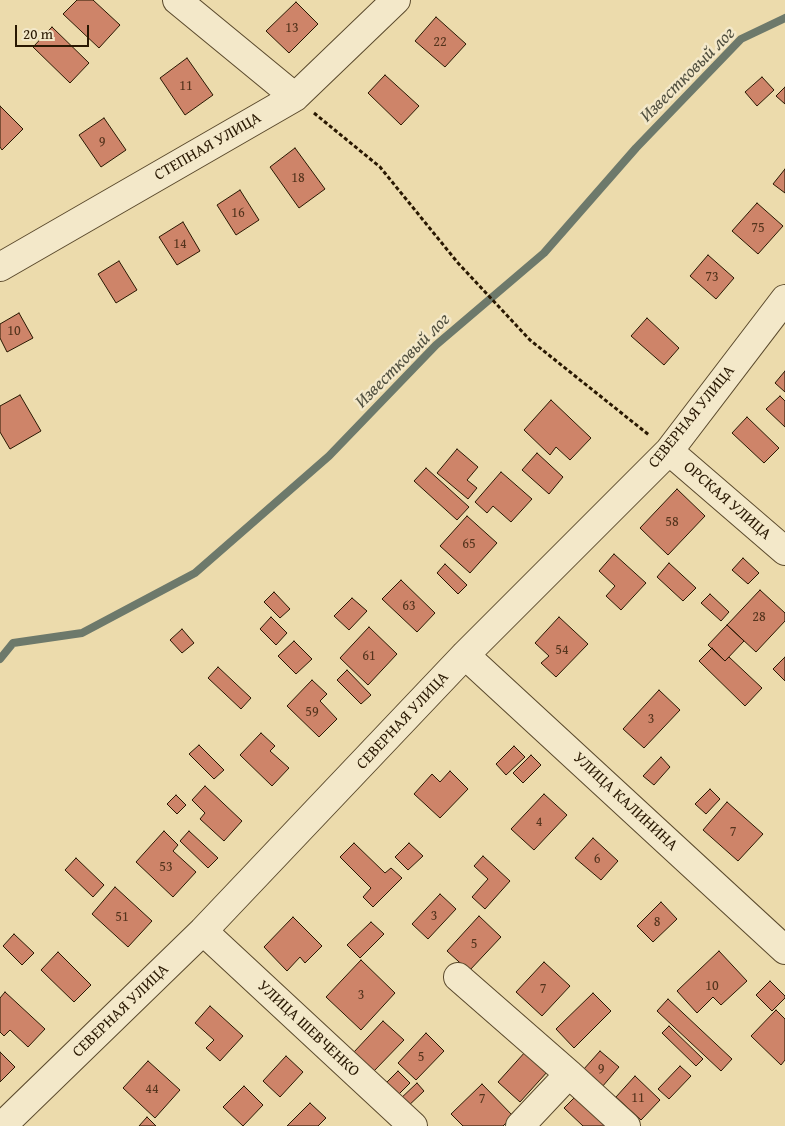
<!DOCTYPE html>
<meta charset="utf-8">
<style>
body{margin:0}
#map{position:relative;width:785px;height:1126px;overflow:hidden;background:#ecdbac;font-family:"Gentium Book Plus",serif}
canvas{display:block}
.scale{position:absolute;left:15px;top:25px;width:74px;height:22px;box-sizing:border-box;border:2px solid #291802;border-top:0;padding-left:6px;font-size:15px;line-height:18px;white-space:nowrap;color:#291802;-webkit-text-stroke:4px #f3e8c9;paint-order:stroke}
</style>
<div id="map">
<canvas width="785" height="1126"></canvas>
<div class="scale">20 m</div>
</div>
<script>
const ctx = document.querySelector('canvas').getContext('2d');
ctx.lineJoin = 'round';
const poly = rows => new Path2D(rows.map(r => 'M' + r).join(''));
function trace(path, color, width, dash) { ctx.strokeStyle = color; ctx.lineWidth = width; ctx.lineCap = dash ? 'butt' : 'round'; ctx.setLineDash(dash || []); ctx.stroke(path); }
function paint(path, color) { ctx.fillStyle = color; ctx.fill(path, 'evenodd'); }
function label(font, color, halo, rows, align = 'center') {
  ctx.font = font + ' "Gentium Book Plus",serif'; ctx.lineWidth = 5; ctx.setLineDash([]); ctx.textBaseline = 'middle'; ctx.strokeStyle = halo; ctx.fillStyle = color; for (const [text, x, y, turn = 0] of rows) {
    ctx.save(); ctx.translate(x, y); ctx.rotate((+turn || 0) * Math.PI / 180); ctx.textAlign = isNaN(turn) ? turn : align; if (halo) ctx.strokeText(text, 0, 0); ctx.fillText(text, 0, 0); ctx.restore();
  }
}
const stream = poly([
 [0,659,13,643,82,633,195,573,329,456,436,345,544,253,636,148,741,39,785,18]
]);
const building = poly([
 [77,0,93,0,120,25,99,48,63,14,77,0],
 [296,2,318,24,289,53,266,31,296,2],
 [436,17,466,44,445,67,415,41,436,17],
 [52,27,89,63,70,83,33,47,52,27],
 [187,58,213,95,185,115,160,78,187,58],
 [385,75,419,106,401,125,368,93,385,75],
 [762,77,774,90,757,106,745,92,762,77],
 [785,87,785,104,776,96,785,87],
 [0,106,23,129,2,150,0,147,0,106],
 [104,118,126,150,101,167,79,135,104,118],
 [295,148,325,189,299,208,270,167,295,148],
 [785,169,785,193,773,184,785,169],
 [240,190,259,220,236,235,217,205,240,190],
 [757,203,783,226,758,254,732,231,757,203],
 [183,222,200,251,177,265,159,237,183,222],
 [708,255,734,278,716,299,690,276,708,255],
 [119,261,137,290,116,303,98,274,119,261],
 [19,313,33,338,7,352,0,338,0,324,19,313],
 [647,318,679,348,664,365,631,336,647,318],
 [785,371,785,392,775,383,785,371],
 [20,395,41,431,10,449,0,432,0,406,20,395],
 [780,396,785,401,785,427,766,409,780,396],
 [551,400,591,438,570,460,556,447,550,455,524,430,551,400],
 [747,417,779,448,764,463,732,433,747,417],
 [457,449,478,467,467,480,477,488,468,499,437,473,457,449],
 [537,453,563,477,549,494,522,470,537,453],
 [426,468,469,507,457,520,414,481,426,468],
 [501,472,532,499,511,522,493,506,487,513,475,502,501,472],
 [677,489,705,516,668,555,640,528,677,489],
 [467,516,497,543,470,573,440,546,467,516],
 [614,554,646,583,621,610,606,596,615,586,599,571,614,554],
 [743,558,759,573,748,584,732,570,743,558],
 [669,563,696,588,683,601,657,577,669,563],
 [445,564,467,585,458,594,437,573,445,564],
 [401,580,435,613,417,632,382,599,401,580],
 [760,590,785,613,785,621,756,652,727,625,760,590],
 [274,592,290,609,280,618,264,602,274,592],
 [710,594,729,612,721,621,701,603,710,594],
 [352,598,367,611,349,630,334,616,352,598],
 [271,617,287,633,276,645,260,629,271,617],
 [559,617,588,644,556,677,541,663,549,656,535,643,559,617],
 [727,625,744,641,725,661,708,645,727,625],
 [369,627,397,654,368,685,340,658,369,627],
 [182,629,194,643,182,653,170,640,182,629],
 [294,641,312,659,296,674,278,656,294,641],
 [712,648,725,661,729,657,762,688,745,706,699,661,712,648],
 [785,657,785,681,773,669,785,657],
 [218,667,251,698,241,709,208,678,218,667],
 [347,670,371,695,361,704,337,680,347,670],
 [312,680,327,694,320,701,337,719,319,737,287,706,312,680],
 [659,690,680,710,644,748,623,729,659,690],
 [261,733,275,746,270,751,289,768,272,786,240,755,261,733],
 [199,745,224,770,214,779,189,754,199,745],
 [514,746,525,757,506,775,496,764,514,746],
 [531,755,541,765,523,783,513,773,531,755],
 [661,757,670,767,654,785,643,776,661,757],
 [450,771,468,789,440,818,414,794,432,774,440,782,450,771],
 [205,786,242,821,224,841,200,819,205,813,192,800,205,786],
 [710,789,720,799,706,814,695,804,710,789],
 [544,794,567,815,534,850,511,829,544,794],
 [176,795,186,805,177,814,167,804,176,795],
 [727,802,763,834,738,861,703,830,727,802],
 [164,831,178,845,173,851,196,872,173,897,136,862,164,831],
 [189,831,218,858,208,868,180,841,189,831],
 [593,838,618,861,601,880,575,858,593,838],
 [354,843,385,873,391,868,402,878,373,907,363,897,371,888,340,857,354,843],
 [409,843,423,856,408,870,395,857,409,843],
 [483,856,510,881,485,909,472,897,488,879,474,866,483,856],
 [76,858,104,885,93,897,65,870,76,858],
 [115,887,152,921,128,947,92,914,115,887],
 [440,894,456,909,428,939,412,924,440,894],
 [661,902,677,919,653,942,637,926,661,902],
 [479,916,501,937,469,971,447,951,479,916],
 [293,917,322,946,305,963,300,957,287,971,264,947,293,917],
 [371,922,384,934,360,958,347,945,371,922],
 [14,934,34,953,22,965,3,946,14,934],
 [719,951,747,981,721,1005,713,997,697,1013,677,991,719,951],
 [58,952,91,985,74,1002,41,970,58,952],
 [361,960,395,993,361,1030,326,997,361,960],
 [544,962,570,986,542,1016,516,992,544,962],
 [770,981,785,996,785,998,772,1011,756,995,770,981],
 [5,992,45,1029,28,1047,10,1030,4,1036,0,1032,0,998,5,992],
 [593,993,611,1011,574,1048,556,1029,593,993],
 [668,999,732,1059,721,1071,657,1011,668,999],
 [210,1006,243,1036,220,1061,206,1048,214,1040,195,1023,210,1006],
 [776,1010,785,1019,785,1060,781,1065,751,1036,776,1010],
 [383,1021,404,1040,374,1071,354,1052,383,1021],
 [669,1026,703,1059,696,1066,662,1033,669,1026],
 [426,1033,444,1051,416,1080,398,1063,426,1033],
 [526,1051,548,1071,520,1102,498,1082,526,1051],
 [600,1051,619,1067,602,1087,583,1070,600,1051],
 [0,1052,15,1067,0,1082,0,1052],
 [286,1056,303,1072,280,1097,263,1081,286,1056],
 [148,1061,180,1090,155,1118,123,1088,148,1061],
 [680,1066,691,1076,669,1099,658,1089,680,1066],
 [398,1071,410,1083,396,1097,384,1085,398,1071],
 [635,1076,660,1100,641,1120,616,1097,635,1076],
 [417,1083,424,1091,405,1109,398,1101,417,1083],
 [482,1084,513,1116,503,1126,463,1126,451,1114,482,1084],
 [244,1086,263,1105,243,1126,223,1107,244,1086],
 [575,1097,606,1126,583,1126,564,1108,575,1097],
 [310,1103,326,1118,318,1126,287,1126,310,1103],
 [147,1117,156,1126,139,1126,147,1117]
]);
const path = poly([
 [314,113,380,167,458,263,530,340,649,435]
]);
const minor = poly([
 [177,0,295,97],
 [0,267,295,97,396,0],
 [669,451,785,551],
 [465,655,785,950],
 [203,931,413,1126],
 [458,977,569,1074,626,1126],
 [2,1126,203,931,465,655,669,451,785,299],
 [520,1126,569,1074]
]);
const numberNames = [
 ["13",292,28],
 ["22",440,42],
 ["11",186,86],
 ["9",102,142],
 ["18",298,178],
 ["16",238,213],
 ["75",758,228],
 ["14",180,244],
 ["73",712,277],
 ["10",14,331],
 ["58",672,522],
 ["65",469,544],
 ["63",409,606],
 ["28",759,617],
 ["54",562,650],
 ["61",369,656],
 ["59",312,712],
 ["3",651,719],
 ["4",539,822],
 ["7",733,832],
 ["6",597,859],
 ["53",166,867],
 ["3",434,916],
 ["51",122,917],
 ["8",657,922],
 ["5",474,944],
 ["10",712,986],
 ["7",543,989],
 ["3",361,995],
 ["5",421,1057],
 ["9",601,1069],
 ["44",152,1089],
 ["11",638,1098],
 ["7",482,1099]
];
const streetNames = [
 ["СТЕПНАЯ УЛИЦА",208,147,-30],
 ["СЕВЕРНАЯ УЛИЦА",692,417,-51],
 ["ОРСКАЯ УЛИЦА",727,501,41],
 ["СЕВЕРНАЯ УЛИЦА",403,721,-47],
 ["УЛИЦА КАЛИНИНА",625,802,43],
 ["СЕВЕРНАЯ УЛИЦА",121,1011,-44],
 ["УЛИЦА ШЕВЧЕНКО",308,1029,43]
];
const waterNames = [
 ["Известковый лог",688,75,-45],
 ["Известковый лог",403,361,-45]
];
trace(stream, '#6d796b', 8);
paint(building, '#ce8469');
trace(building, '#291802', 1);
trace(minor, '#5a492c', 30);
trace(path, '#291802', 3, [4, 2.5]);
trace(minor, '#f3e8c9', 28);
label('14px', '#52331c', null, numberNames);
label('16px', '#291802', '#f3e8c9', streetNames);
label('italic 18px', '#51503f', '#f3e8c9', waterNames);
</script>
